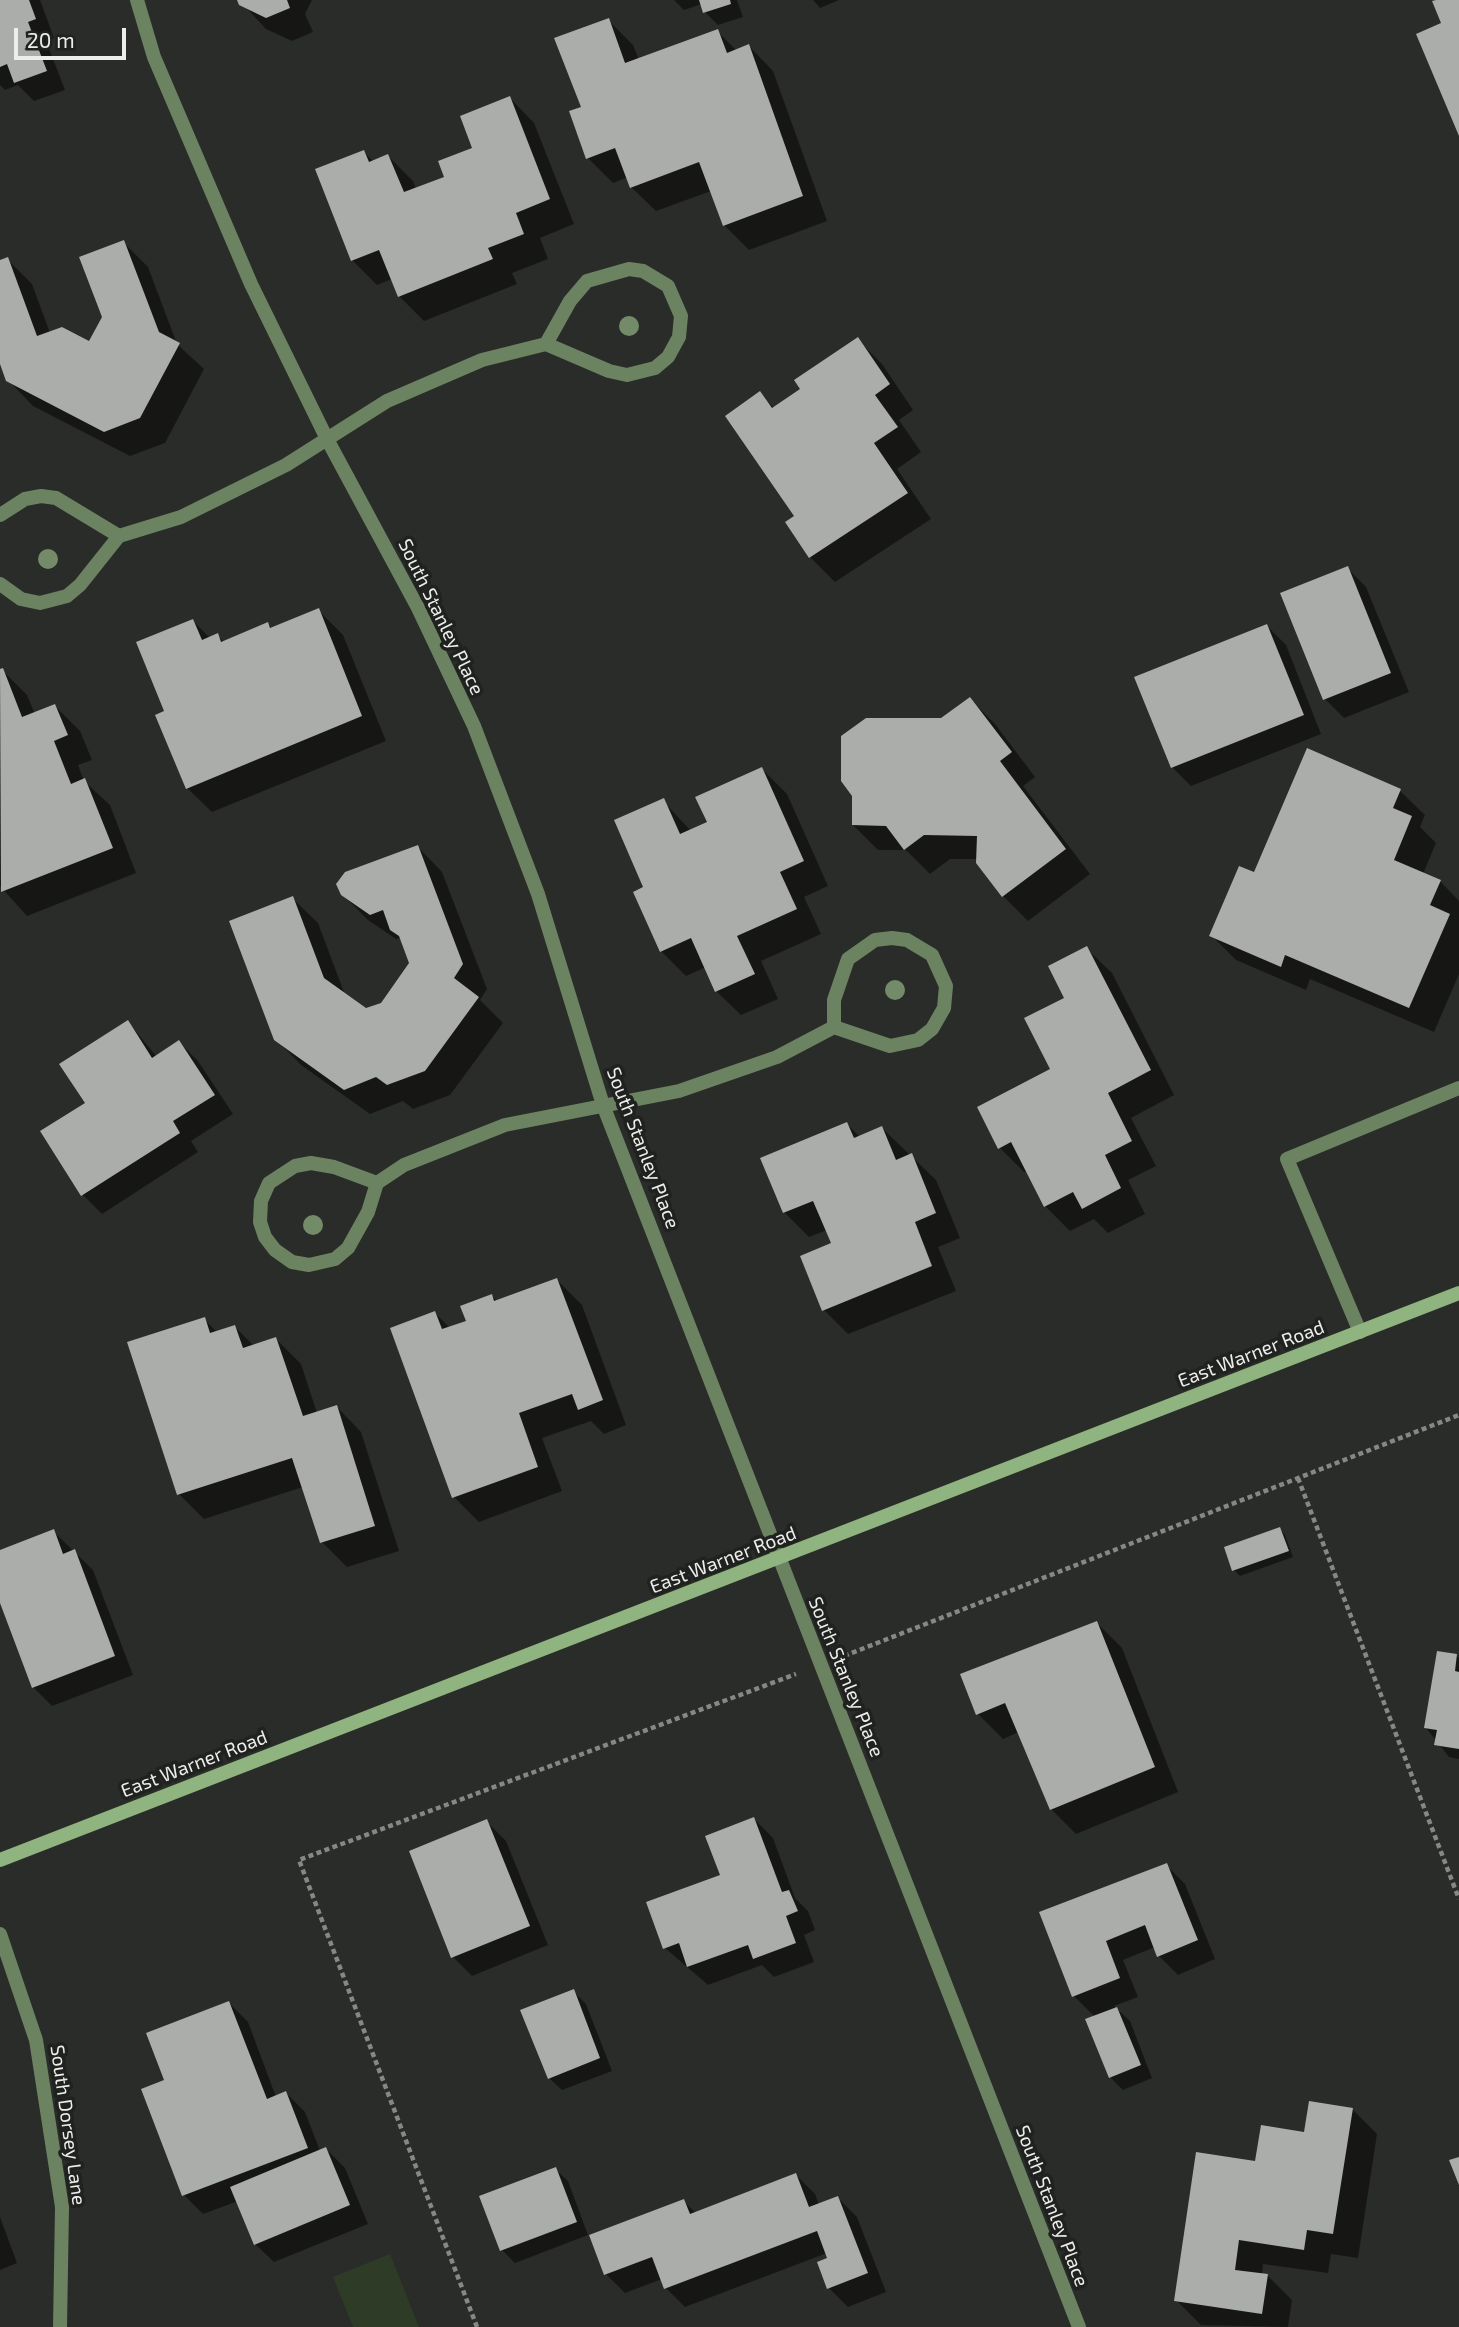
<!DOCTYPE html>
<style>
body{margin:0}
#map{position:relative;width:1459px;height:2327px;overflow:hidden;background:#2a2c29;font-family:"Exo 2",sans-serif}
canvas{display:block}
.scale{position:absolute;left:14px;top:28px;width:112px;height:32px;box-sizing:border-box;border:4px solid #edeeec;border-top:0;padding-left:9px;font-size:21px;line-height:24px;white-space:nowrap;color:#edeeec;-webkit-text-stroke:5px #20221f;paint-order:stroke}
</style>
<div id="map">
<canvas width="1459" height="2327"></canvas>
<div class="scale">20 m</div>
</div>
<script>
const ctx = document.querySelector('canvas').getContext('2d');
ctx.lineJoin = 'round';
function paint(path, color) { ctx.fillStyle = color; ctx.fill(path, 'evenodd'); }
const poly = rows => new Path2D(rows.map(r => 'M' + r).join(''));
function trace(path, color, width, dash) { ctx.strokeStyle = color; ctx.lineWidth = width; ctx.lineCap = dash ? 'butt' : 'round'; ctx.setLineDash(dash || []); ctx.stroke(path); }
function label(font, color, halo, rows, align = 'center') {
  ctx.font = font + ' "Exo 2",sans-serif'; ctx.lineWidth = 7; ctx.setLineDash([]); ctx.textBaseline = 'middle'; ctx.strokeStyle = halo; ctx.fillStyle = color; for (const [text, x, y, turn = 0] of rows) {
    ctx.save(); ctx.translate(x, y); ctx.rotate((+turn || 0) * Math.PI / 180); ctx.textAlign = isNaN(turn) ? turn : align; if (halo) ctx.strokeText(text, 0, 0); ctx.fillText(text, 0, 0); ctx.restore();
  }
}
const green = poly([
 [390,2254,419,2327,353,2327,333,2277]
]);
const shadow = poly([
 [0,0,40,0,54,38,46,41,65,90,34,101,18,85,5,90,0,85],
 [239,0,312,0,305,14,313,32,292,41,266,29],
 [674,0,737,0,743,17,718,25,705,12,702,4,684,10],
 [813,0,839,0,820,8],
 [608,20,633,45,639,60,717,31,737,51,749,46,773,71,827,221,749,250,724,225,711,191,656,211,631,187,628,177,613,183,588,158,583,109],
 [510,98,534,123,574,224,540,238,548,259,512,273,517,284,424,321,399,296,392,279,377,285,352,260,364,152,374,162,388,156,413,181,416,189,446,178,475,149],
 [123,242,148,267,177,344,204,369,165,443,130,456,33,406,8,380,0,360,0,262,7,259,32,284,50,333,90,343,104,317],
 [857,339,882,364,913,410,899,420,921,452,897,469,931,519,835,582,810,557,760,394,774,408,802,389],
 [1347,568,1366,587,1409,692,1344,718,1325,699],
 [318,610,343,635,386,741,212,812,187,788,167,712,193,621,210,638,217,635,224,642,268,624,272,629],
 [1267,626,1286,645,1321,734,1191,786,1172,767],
 [2,670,27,695,35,714,55,706,80,731,92,760,78,765,84,781,110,805,136,873,27,916,0,886,0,671],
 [970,699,995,724,1035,777,1023,786,1090,874,1028,921,1003,896,978,859,950,859,930,874,906,850,878,850,853,825,942,720],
 [762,769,787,794,828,886,804,897,821,934,761,961,778,999,741,1015,716,991,706,967,686,976,661,951,646,888,663,801,691,831,709,823],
 [1400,791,1425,815,1420,827,1436,843,1423,874,1440,881,1459,901,1459,974,1434,1032,1310,979,1306,990,1236,960,1211,935,1255,874],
 [418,847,442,872,487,989,480,1000,503,1023,450,1095,413,1109,403,1101,370,1114,301,1065,276,1039,293,899,318,923,345,995,366,1010,382,1004,411,963,400,938,396,939,368,920,342,894],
 [1087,949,1112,973,1174,1095,1131,1118,1156,1166,1128,1180,1145,1214,1108,1233,1094,1219,1070,1231,1045,1206,1027,1171,1024,1172,1000,1148,1053,1070,1066,999],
 [128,1022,157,1057,179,1042,198,1061,233,1114,191,1141,198,1152,102,1214,83,1195,43,1132,87,1104],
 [847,1124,860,1137,882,1128,936,1180,960,1238,938,1247,956,1291,848,1334,824,1310,833,1244,827,1230,809,1237,784,1212],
 [557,1280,582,1305,626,1425,604,1434,591,1421,542,1438,562,1491,479,1522,454,1497,435,1313,450,1328,468,1322,492,1296,498,1302],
 [204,1319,218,1333,235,1327,254,1346,276,1339,301,1364,317,1413,337,1407,361,1432,399,1551,347,1567,322,1542,303,1487,204,1519,179,1494],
 [1280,1529,1285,1535,1293,1557,1240,1576,1234,1570],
 [53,1531,93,1570,133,1675,52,1706,33,1687,0,1598,0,1552],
 [1097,1623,1122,1648,1178,1792,1076,1834,1051,1809,1019,1732,1003,1739,978,1714,962,1675],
 [1457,1656,1459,1658,1459,1759,1449,1757,1426,1728],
 [754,1819,773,1838,795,1898,808,1911,815,1930,804,1935,814,1962,774,1977,762,1965,708,1985,665,1948,722,1876],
 [487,1822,506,1841,548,1945,472,1976,453,1957],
 [1166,1865,1185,1884,1215,1959,1178,1975,1159,1956,1155,1947,1123,1960,1138,1997,1114,2006,1130,2021,1152,2078,1123,2090,1110,2077,1095,2017,1074,1996,1041,1913],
 [573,1991,586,2004,612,2071,562,2090,549,2078],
 [229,2003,248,2022,276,2097,286,2093,305,2112,320,2151,326,2149,345,2168,368,2224,274,2262,255,2244,238,2201,203,2214,184,2195,167,2081],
 [1352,2109,1377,2134,1358,2258,1331,2254,1328,2273,1263,2264,1262,2275,1267,2275,1292,2300,1288,2327,1201,2325,1176,2300,1257,2163],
 [555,2169,568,2181,588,2235,515,2263,502,2250],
 [796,2175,815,2194,819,2205,838,2198,857,2217,886,2292,848,2307,829,2288,827,2253,685,2307,666,2288,662,2279,625,2293,606,2274,683,2201,696,2213],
 [0,2217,17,2263,0,2270]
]);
const building = poly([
 [0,0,29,0,36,19,28,22,47,71,14,83,7,64,0,67],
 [237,0,287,0,290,8,266,18,239,5],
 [699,0,730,0,731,4,703,13],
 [1436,0,1459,0,1459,136,1416,34,1441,23,1432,1],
 [609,18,625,63,718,29,727,53,749,44,803,196,723,226,699,162,630,188,615,148,586,159,569,111,581,107,554,38],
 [510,96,550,199,516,213,524,234,488,248,493,259,398,297,379,250,351,261,315,169,364,150,369,162,388,154,404,192,444,177,438,161,472,148,460,116],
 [124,240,159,332,180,343,140,418,104,432,6,381,0,364,0,260,8,257,37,336,62,327,89,341,102,317,79,257],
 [858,337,890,384,875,395,898,427,874,443,908,493,809,558,785,522,794,516,725,416,760,391,772,408,800,389,794,380],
 [1348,566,1391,673,1323,700,1280,593],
 [319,608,362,716,186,789,155,715,164,711,136,642,193,619,202,640,218,633,221,642,268,622,270,628],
 [1267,624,1304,715,1171,768,1134,677],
 [3,668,22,717,55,704,68,735,54,741,71,784,85,778,113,848,1,892,0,669],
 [970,697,1012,752,1000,761,1066,849,1002,897,976,863,977,836,924,835,904,850,886,826,852,825,852,796,841,781,841,736,866,718,941,718],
 [1307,748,1401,789,1393,808,1412,816,1394,860,1441,880,1430,905,1450,914,1409,1008,1285,955,1281,967,1209,936,1239,866,1254,872],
 [762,767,804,861,780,872,797,909,737,936,755,974,715,992,691,938,660,952,633,892,643,887,614,820,664,798,680,834,707,822,695,797],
 [418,845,463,964,454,978,479,997,425,1071,387,1085,376,1077,344,1090,274,1040,229,921,293,896,324,978,366,1008,381,1003,409,963,399,936,390,930,383,910,370,915,341,895,336,884,345,872],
 [1087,946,1151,1070,1108,1093,1132,1141,1105,1155,1121,1188,1082,1209,1073,1192,1044,1207,1011,1142,998,1149,977,1107,1050,1069,1024,1018,1064,998,1048,966],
 [128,1020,152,1058,179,1040,215,1095,173,1121,180,1133,81,1196,40,1131,85,1103,59,1064],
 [847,1122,854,1138,882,1126,896,1160,912,1153,936,1213,915,1222,932,1266,822,1311,800,1256,831,1243,813,1201,783,1213,760,1158],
 [557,1278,603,1400,578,1410,572,1394,519,1413,538,1467,452,1498,390,1328,435,1311,442,1329,466,1321,460,1306,492,1294,494,1301],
 [205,1317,210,1333,235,1325,243,1348,276,1337,303,1416,337,1405,375,1526,320,1543,292,1458,177,1495,127,1342],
 [1280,1527,1289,1551,1232,1571,1224,1547],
 [54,1529,63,1554,75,1549,115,1656,32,1688,0,1603,0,1550],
 [1097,1621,1155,1767,1050,1810,1005,1703,976,1715,960,1674],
 [1437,1651,1457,1654,1455,1671,1459,1672,1459,1749,1434,1745,1437,1730,1424,1728],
 [754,1817,782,1892,789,1890,798,1911,786,1916,796,1943,753,1959,748,1945,687,1967,679,1943,663,1949,646,1902,720,1875,705,1836],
 [487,1819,530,1926,451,1958,409,1851],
 [1167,1863,1198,1940,1157,1957,1145,1925,1106,1941,1120,1978,1072,1997,1039,1912],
 [574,1989,600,2058,548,2079,520,2010],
 [229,2001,267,2099,286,2091,308,2148,182,2196,141,2089,164,2080,146,2033],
 [1117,2007,1141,2065,1109,2078,1085,2019],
 [1309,2101,1353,2108,1333,2234,1307,2230,1304,2250,1239,2240,1235,2270,1268,2274,1262,2314,1174,2301,1196,2152,1255,2161,1261,2125,1304,2132],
 [326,2147,350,2205,254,2245,230,2187],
 [1459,2157,1459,2185,1449,2160],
 [556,2167,577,2222,500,2251,479,2196],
 [796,2173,809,2207,838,2196,868,2273,827,2289,817,2262,827,2258,817,2231,664,2289,652,2257,604,2275,589,2235,684,2199,690,2214]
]);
const path = poly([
 [1298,1478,1459,1899],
 [844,1656,1459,1415],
 [477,2327,299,1860,796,1674]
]);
const lane = poly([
 [1360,1332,1287,1159,1459,1088]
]);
const street = poly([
 [137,0,154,57,251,284,327,439,418,608,474,726,538,894,603,1105,1079,2327],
 [629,269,643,271,668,286,681,316,679,337,668,357,655,368,627,375,609,371,546,344,570,301,587,281,629,269],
 [0,515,25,499,41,496,56,498,119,536,80,585,67,596,40,603,21,599,0,584],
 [119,536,181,517,286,465,387,401,482,360,546,344],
 [311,1163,334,1167,377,1183,368,1212,348,1248,335,1259,309,1265,292,1262,275,1250,265,1237,260,1222,261,1201,269,1183,295,1166,311,1163],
 [377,1183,404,1165,505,1125,679,1091,777,1057,834,1027,890,1046,918,1040,932,1029,944,1008,946,986,932,955,907,940,892,938,875,940,848,959,834,1000,834,1027],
 [0,1934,36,2040,62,2207,60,2327]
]);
const secondary = poly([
 [0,1860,1459,1293]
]);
const trees = [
 [629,326],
 [48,559],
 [895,990],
 [313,1225]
];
const streetNames = [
 ["South Stanley Place",441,617,64],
 ["South Stanley Place",643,1148,69],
 ["East Warner Road",1251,1354,-21],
 ["East Warner Road",723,1560,-21],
 ["South Stanley Place",846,1677,68],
 ["East Warner Road",194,1764,-21],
 ["South Dorsey Lane",68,2125,82],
 ["South Stanley Place",1052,2206,69]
];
paint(green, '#2d3b27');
paint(shadow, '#0007');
paint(building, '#aaada9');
trace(path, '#868885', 4.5, [5, 3.5]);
trace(lane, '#6b8361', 14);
trace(street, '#6b8361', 14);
trace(secondary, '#8fb47f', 14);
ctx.fillStyle = '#738b68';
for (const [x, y] of trees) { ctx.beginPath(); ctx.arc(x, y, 10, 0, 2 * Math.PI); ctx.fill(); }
label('19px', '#edeeec', '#20221f', streetNames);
</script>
